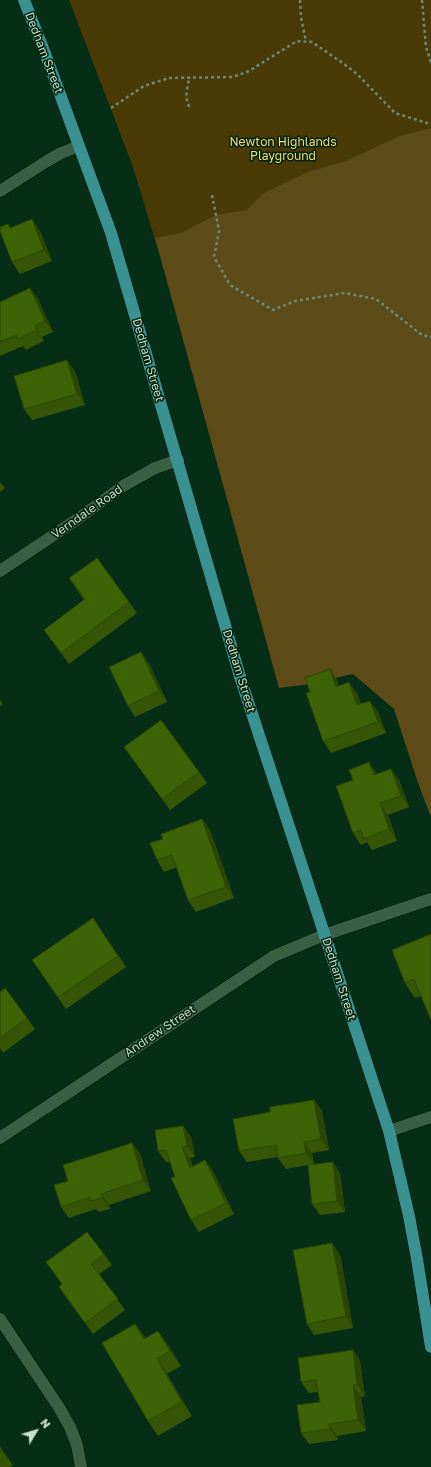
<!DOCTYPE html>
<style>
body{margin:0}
#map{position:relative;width:431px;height:1467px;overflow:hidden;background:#062d15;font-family:"Golos Text",sans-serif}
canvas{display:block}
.north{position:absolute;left:16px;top:1411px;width:40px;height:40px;-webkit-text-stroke:3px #00230b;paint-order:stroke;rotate:52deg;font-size:11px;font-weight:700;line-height:16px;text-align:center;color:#cadece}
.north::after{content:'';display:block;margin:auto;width:14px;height:18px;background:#cadece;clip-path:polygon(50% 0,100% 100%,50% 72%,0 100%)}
</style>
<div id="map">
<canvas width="431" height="1467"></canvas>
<div class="north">N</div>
</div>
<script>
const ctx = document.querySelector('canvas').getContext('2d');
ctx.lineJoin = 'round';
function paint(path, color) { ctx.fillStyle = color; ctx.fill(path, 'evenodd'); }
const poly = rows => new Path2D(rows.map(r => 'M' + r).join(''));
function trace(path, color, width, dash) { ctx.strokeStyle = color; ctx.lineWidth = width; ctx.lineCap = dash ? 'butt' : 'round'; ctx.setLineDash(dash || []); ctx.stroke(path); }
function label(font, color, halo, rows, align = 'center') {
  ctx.font = font + ' "Golos Text",sans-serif'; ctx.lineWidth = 3; ctx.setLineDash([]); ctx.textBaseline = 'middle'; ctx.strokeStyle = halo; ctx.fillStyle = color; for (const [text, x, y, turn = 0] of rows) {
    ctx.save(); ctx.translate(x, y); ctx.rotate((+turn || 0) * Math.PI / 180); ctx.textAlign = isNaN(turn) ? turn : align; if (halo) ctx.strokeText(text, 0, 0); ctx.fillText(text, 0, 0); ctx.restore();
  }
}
const green = poly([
 [69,0,431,0,431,643,280,653,133,167]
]);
const forest = poly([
 [431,128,431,817,418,783,394,709,353,674,303,685,279,688,155,238,181,233,216,215,247,210,262,194,308,172,346,161,400,136]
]);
const path = poly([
 [300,0,301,17,306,42],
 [422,0,426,47,431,62],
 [189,107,186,97,189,78],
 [111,108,144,86,169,78,233,77,249,71,297,41,312,42,344,64,357,74,395,113,427,123,431,123],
 [212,195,219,231,214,257,230,285,273,310,295,301,345,293,376,299,422,335,431,337]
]);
const minor = poly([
 [0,191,47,161,61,153,79,146],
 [0,571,79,518,123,486,155,468,178,460],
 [389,1131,431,1117],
 [0,1138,274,956,324,935,431,899],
 [0,1319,60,1409,70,1427,77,1445,81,1467]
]);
const major = poly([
 [24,0,46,56,111,233,241,680,389,1131,409,1216,417,1259,431,1347]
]);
const wall = poly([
 [32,219,40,231,52,261,20,274,12,262,8,224,11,228],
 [30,288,38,299,53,332,42,337,44,341,26,350,23,346,0,356,0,302],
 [75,371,85,405,32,420,24,409],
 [0,482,5,488,0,492],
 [69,578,129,602,137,613,69,664,44,630,84,600],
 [149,663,167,702,135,717,128,706],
 [337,680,339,686,357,693,361,704,378,712,386,733,331,753,323,741,310,692],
 [0,700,3,704,0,706],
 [124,747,199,772,207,783,170,810],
 [391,769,399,780,409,807,388,815,397,841,372,850,367,842,361,845,353,833,377,774],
 [202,819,210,830,234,898,196,912,188,900,177,867,164,872,157,860,163,839],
 [93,918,126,967,66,1009,32,960],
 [431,934,421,996,415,998,405,983],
 [0,992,27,1018,35,1029,3,1053,0,1048],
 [314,1100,322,1111,329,1150,312,1153,314,1164,333,1162,340,1173,345,1212,320,1215,312,1204,308,1165,286,1169,278,1158,277,1157,247,1162,239,1151,270,1112],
 [183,1126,191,1137,195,1157,190,1158,193,1167,205,1160,213,1171,234,1214,199,1232,191,1220,170,1162,166,1162,158,1151],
 [132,1143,140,1154,151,1191,109,1205,110,1209,99,1212,96,1209,69,1218,61,1207,68,1181],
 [104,1254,112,1265,99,1274,125,1310,93,1334,59,1287],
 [340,1254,353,1328,314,1335,307,1324],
 [146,1338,169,1346,181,1366,167,1374,192,1416,158,1436,148,1421],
 [353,1350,360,1361,365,1396,361,1397,366,1431,337,1436,338,1440,309,1444,301,1433,320,1402,318,1392,309,1393,301,1382],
 [0,1447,13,1465,10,1467,0,1467]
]);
const shadedWall = poly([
 [32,219,40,231,52,261,44,250],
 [30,288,38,299,53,332,45,321],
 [35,326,42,337,44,341,37,330],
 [67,360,75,371,85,405,77,394],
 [141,652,149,663,167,702,159,691],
 [330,669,337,680,344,698,336,687],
 [349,682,357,693,365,716,357,705],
 [370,701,378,712,386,733,378,722],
 [369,762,377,774,374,775],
 [391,769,399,780,409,807,401,796],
 [380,803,388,815,397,841,389,829],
 [202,819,210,830,234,898,226,887],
 [314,1100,322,1111,329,1150,321,1139],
 [183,1126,191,1137,195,1157,187,1146],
 [304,1142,312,1153,314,1164,306,1153],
 [132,1143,140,1154,151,1191,143,1180],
 [182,1147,190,1158,198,1180,190,1168],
 [205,1160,213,1171,234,1214,226,1203],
 [333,1162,340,1173,345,1212,337,1201],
 [101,1194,109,1205,110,1209,102,1198],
 [332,1243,340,1254,353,1328,346,1316],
 [135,1324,146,1338,144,1339],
 [158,1331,169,1346,181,1366,170,1351],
 [353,1350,360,1361,365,1396,357,1385],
 [157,1359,167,1374,192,1416,182,1402],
 [353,1385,361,1397,366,1431,358,1420],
 [329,1424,337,1436,338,1440,330,1429]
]);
const building = poly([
 [32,219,44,250,12,262,0,231,0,227,8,224,10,228,32,219],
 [30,288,45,321,35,326,37,330,18,339,16,335,0,342,0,302,30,288],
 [67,360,77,394,24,409,14,376,67,360],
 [97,558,129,602,61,653,44,630,85,599,69,578,97,558],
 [141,652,159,691,128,706,109,667,141,652],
 [330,669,336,687,349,682,357,705,370,701,378,722,323,741,306,693,310,692,305,678,330,669],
 [161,720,199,772,162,799,124,747,161,720],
 [369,762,374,775,391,769,401,796,380,803,389,829,364,839,361,830,353,833,336,786,353,780,349,770,369,762],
 [202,819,226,887,188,900,172,855,157,860,150,843,163,839,161,834,202,819],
 [93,918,118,956,58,997,32,960,93,918],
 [431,934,431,1020,414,979,405,983,392,950,431,934],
 [5,988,27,1018,0,1038,0,992,5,988],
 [314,1100,321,1139,304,1142,306,1153,278,1158,276,1145,239,1151,233,1119,270,1112,270,1107,314,1100],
 [183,1126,187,1146,182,1147,190,1168,205,1160,226,1203,191,1220,171,1178,175,1177,166,1150,158,1151,155,1130,183,1126],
 [132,1143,143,1180,101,1194,102,1198,91,1201,90,1197,61,1207,54,1185,68,1181,63,1165,132,1143],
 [333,1162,337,1201,312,1204,308,1165,333,1162],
 [87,1232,104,1254,91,1264,118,1299,85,1323,59,1287,62,1284,46,1262,87,1232],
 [332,1243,346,1316,307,1324,293,1250,332,1243],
 [135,1324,144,1339,158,1331,170,1351,157,1359,182,1402,148,1421,102,1343,135,1324],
 [353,1350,357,1385,353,1385,358,1420,329,1424,330,1429,301,1433,297,1405,320,1402,316,1380,301,1382,298,1358,353,1350],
 [0,1447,2,1450,0,1452,0,1447]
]);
const streetNames = [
 ["Dedham Street",44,53,69],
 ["Dedham Street",148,360,74],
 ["Verndale Road",87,512,-35],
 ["Dedham Street",239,671,73],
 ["Dedham Street",339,979,72],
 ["Andrew Street",160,1031,-34]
];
const parkNames = [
 ["Newton Highlands",283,142],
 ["Playground",283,156]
];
paint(green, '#493a06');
paint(forest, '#5d4c17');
trace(minor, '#001404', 13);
trace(major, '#001404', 13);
trace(path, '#6c8975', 2.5, [3, 3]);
trace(minor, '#3a6044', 12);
trace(major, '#399192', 12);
paint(wall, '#345606');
paint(shadedWall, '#2a4605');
paint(building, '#3c6407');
trace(building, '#2a4605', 1);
label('12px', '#cadece', '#00230b', streetNames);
label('12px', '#fbdc7b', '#00230b', parkNames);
</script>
